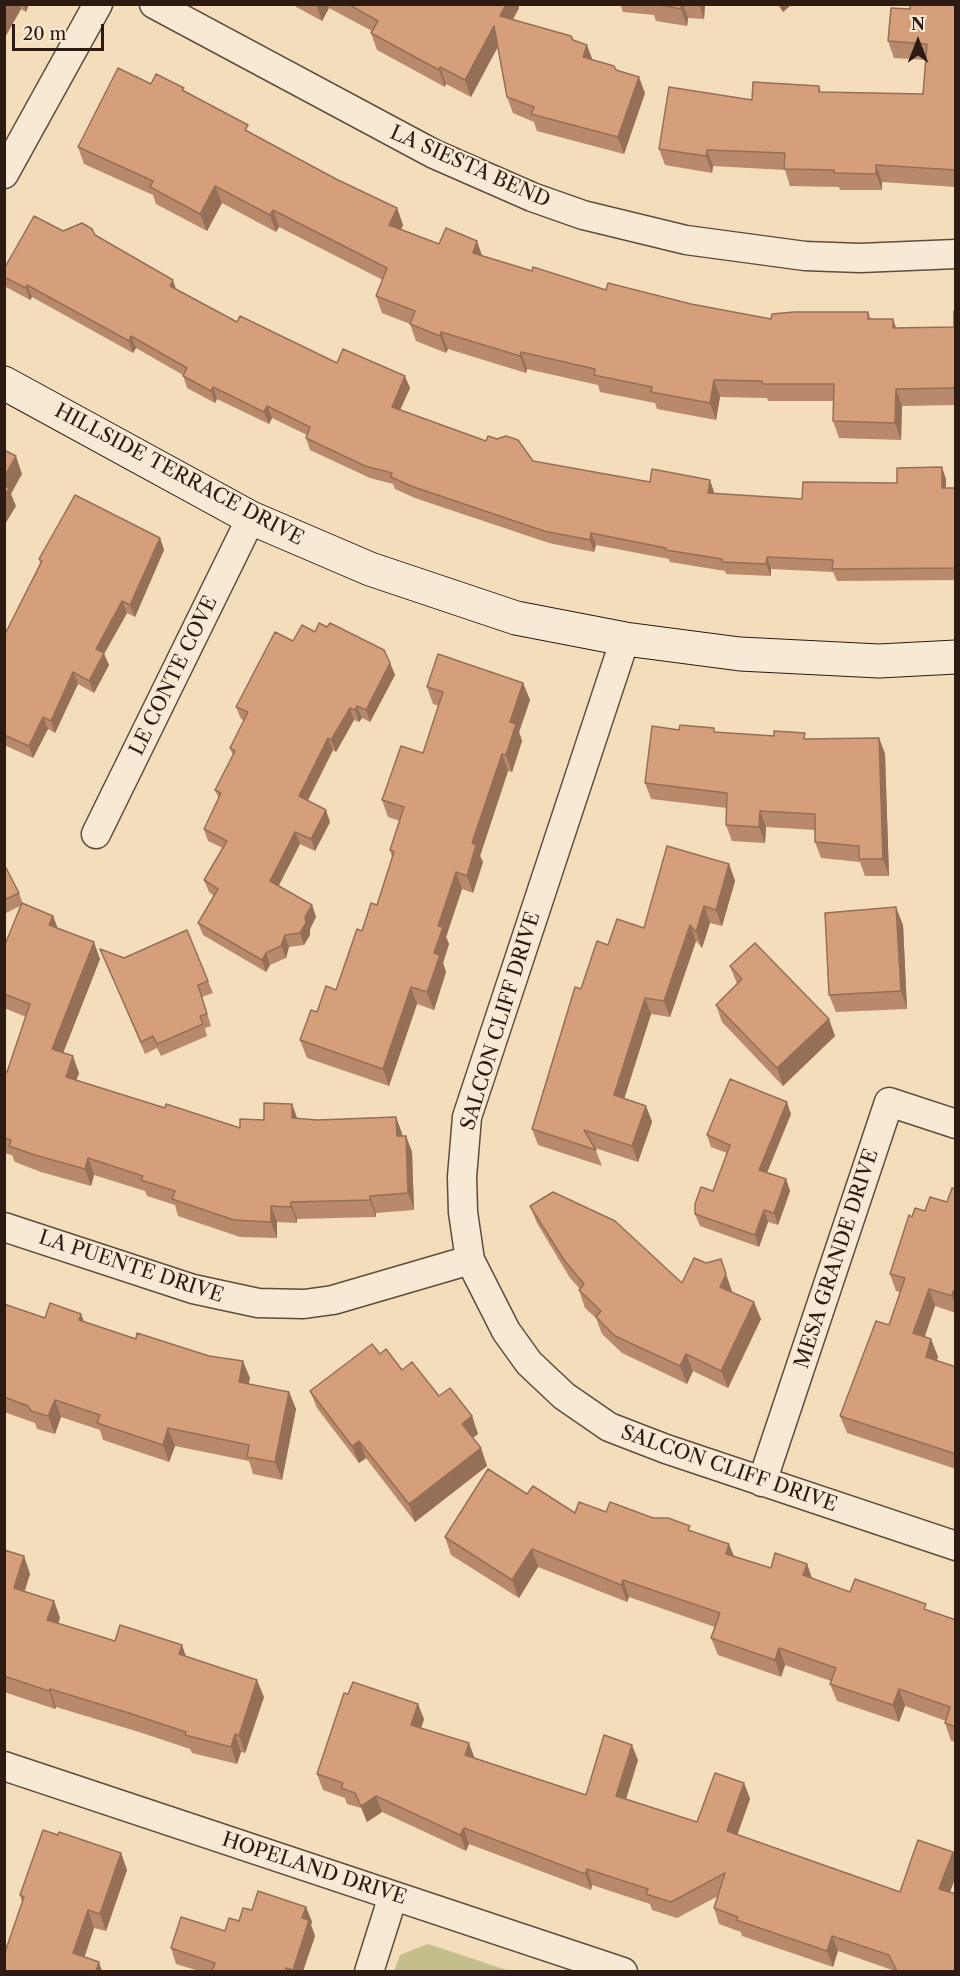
<!DOCTYPE html>
<style>
body{margin:0}
#map{position:relative;width:960px;height:1976px;overflow:hidden;background:#f3ddbb;font-family:"Libre Caslon Text",serif}
canvas{display:block}
.frame{position:absolute;inset:0;border:6px solid #2d1b13;pointer-events:none}
.north{position:absolute;left:888px;top:12px;width:60px;height:60px;-webkit-text-stroke:4px #f7e9d3;paint-order:stroke;rotate:0deg;font-size:16px;font-weight:700;line-height:24px;text-align:center;color:#2d1b13}
.north::after{content:'';display:block;margin:auto;width:21px;height:27px;background:#2d1b13;clip-path:polygon(50% 0,100% 100%,50% 72%,0 100%)}
.scale{position:absolute;left:12px;top:24px;width:92px;height:27px;box-sizing:border-box;border:3px solid #2d1b13;border-top:0;padding-left:8px;font-size:18px;line-height:21px;white-space:nowrap;color:#2d1b13;-webkit-text-stroke:4px #f7e9d3;paint-order:stroke}
</style>
<div id="map">
<canvas width="960" height="1976"></canvas>
<div class="frame"></div>
<div class="north">N</div>
<div class="scale">20 m</div>
</div>
<script>
const ctx = document.querySelector('canvas').getContext('2d');
ctx.lineJoin = 'round';
function paint(path, color) { ctx.fillStyle = color; ctx.fill(path, 'evenodd'); }
const poly = rows => new Path2D(rows.map(r => 'M' + r).join(''));
function trace(path, color, width, dash) { ctx.strokeStyle = color; ctx.lineWidth = width; ctx.lineCap = dash ? 'butt' : 'round'; ctx.setLineDash(dash || []); ctx.stroke(path); }
function label(font, color, halo, rows, align = 'center') {
  ctx.font = font + ' "Libre Caslon Text",serif'; ctx.lineWidth = 4.5; ctx.setLineDash([]); ctx.textBaseline = 'middle'; ctx.strokeStyle = halo; ctx.fillStyle = color; for (const [text, x, y, turn = 0] of rows) {
    ctx.save(); ctx.translate(x, y); ctx.rotate((+turn || 0) * Math.PI / 180); ctx.textAlign = isNaN(turn) ? turn : align; if (halo) ctx.strokeText(text, 0, 0); ctx.fillText(text, 0, 0); ctx.restore();
  }
}
const green = poly([
 [428,1944,510,1971,394,1971,400,1955]
]);
const street = poly([
 [154,4,434,154,532,197,583,215,686,240,805,256,860,258,956,254],
 [4,174,98,4],
 [625,639,467,1117,462,1177,463,1212,470,1260,506,1331,529,1363,564,1396,609,1427,666,1449,956,1546],
 [96,834,251,518],
 [4,1227,193,1289,258,1303,304,1304,333,1300,470,1260],
 [762,1482,889,1102,956,1124],
 [4,1766,623,1972],
 [369,1972,393,1896]
]);
const secondary = poly([
 [4,383,251,518,370,569,516,618,625,639,740,654,879,661,956,657]
]);
const wall = poly([
 [4,4,29,4,26,12,21,9,4,39],
 [291,4,518,4,519,8,513,19,573,40,593,60,616,70,645,93,624,154,537,131,534,122,513,113,507,97,498,47,471,97,446,84,445,87,377,50,371,33,372,31,329,8,322,21],
 [620,4,705,4,704,19,688,18,687,26,656,21,654,15,623,12],
 [777,4,792,4,783,12],
 [956,4,956,187,882,182,882,190,840,190,839,187,790,186,785,170,713,166,712,173,665,165,659,149,752,100,819,86,821,92,923,94,926,60,894,58,888,41,910,9],
 [151,84,185,92,250,132,336,179,397,208,403,225,401,229,439,244,483,256,532,271,606,290,691,304,771,319,868,312,871,319,896,328,954,327,956,311,956,410,955,405,902,406,901,440,839,438,833,421,833,401,768,401,767,398,720,397,716,420,657,409,655,403,600,392,598,385,527,369,526,373,448,349,446,353,416,341,410,324,382,313,376,296,383,280,279,227,276,232,222,203,207,231,156,204,153,195,84,164,78,147],
 [63,231,95,235,176,290,237,322,337,363,410,388,400,410,533,461,650,482,710,480,714,494,802,499,897,483,946,479,946,488,956,488,956,580,837,581,833,572,771,569,771,576,726,574,725,571,670,562,669,559,596,545,594,552,549,543,415,498,395,489,393,484,370,478,310,450,306,438,307,435,272,418,269,424,217,399,215,403,187,388,183,375,136,348,133,353,32,297,30,300,6,287,4,283,4,269],
 [160,538,164,550,135,617,127,613,104,654,109,665,94,693,78,684,55,733,48,729,33,758,4,745,4,636,40,563,39,559],
 [315,632,390,663,395,675,370,722,362,718,359,722,354,720,336,752,333,750,308,800,330,822,315,851,300,844,278,886,312,905,316,917,310,929,310,935,304,945,289,947,286,958,270,965,266,972,203,935,198,923,214,896,209,892,204,880,223,848,208,841,204,829,219,799,215,790,233,755,230,748,244,720,241,719,236,707,293,641],
 [523,683,530,700,519,732,522,741,512,772,508,771,480,856,483,862,473,893,462,889,446,937,449,944,443,963,446,972,434,1010,417,1004,389,1086,307,1058,300,1040,317,1012,336,990,362,931,377,905,392,857,390,850,400,821,388,817,382,800,423,753,439,706,433,704,427,687],
 [679,730,716,732,807,739,879,738,885,754,889,876,865,876,860,862,821,858,815,842,815,830,766,827,765,843,732,841,726,825,727,808,651,799,645,783],
 [4,864,19,893,23,904,53,916,58,929,100,959,63,1053,79,1073,76,1080,165,1108,240,1128,264,1120,292,1104,297,1118,402,1133,402,1136,406,1136,412,1152,414,1210,376,1213,376,1217,297,1219,297,1223,277,1222,277,1238,240,1237,178,1216,175,1205,147,1196,145,1191,94,1175,91,1186,41,1172,15,1162,12,1155,4,1153,4,1071,7,1072,26,1017,4,1008,4,947,20,906,4,914],
 [729,864,735,881,722,926,710,923,702,948,696,941,670,1017,651,1014,624,1099,646,1106,652,1122,638,1162,595,1148,602,1166,538,1145,532,1129,608,945,644,928],
 [903,925,907,1009,836,1012,829,995],
 [100,949,124,958,208,981,213,993,202,997,211,1026,205,1028,207,1036,161,1056,157,1048,145,1054],
 [730,966,835,1036,783,1086,722,1022,716,1005,737,984],
 [791,1114,767,1173,786,1179,790,1191,778,1225,768,1222,759,1247,700,1226,695,1214,713,1191,727,1153,711,1147,707,1135],
 [956,1189,956,1313,935,1306,924,1337,931,1339,938,1357,936,1360,956,1367,956,1469,847,1433,840,1416,889,1325,900,1292,896,1291,890,1274,912,1217,947,1202],
 [530,1206,682,1283,732,1291,732,1292,761,1319,728,1388,693,1371,687,1384,622,1353,602,1334,596,1318,585,1308,579,1290,580,1289,570,1278,537,1223],
 [4,1304,45,1318,84,1322,250,1378,248,1384,289,1392,296,1409,282,1480,253,1474,249,1461,175,1446,169,1462,103,1440,100,1430,61,1417,55,1434,37,1429,35,1423,4,1412],
 [380,1354,439,1396,472,1416,478,1434,473,1438,481,1448,487,1466,415,1522,366,1458,359,1463,317,1408,310,1391],
 [527,1494,575,1513,606,1512,653,1518,692,1531,734,1556,771,1568,807,1564,812,1579,850,1592,928,1611,956,1620,956,1742,951,1741,945,1723,946,1721,905,1706,899,1722,837,1701,830,1684,831,1681,785,1665,781,1677,718,1655,711,1638,715,1627,629,1597,627,1602,538,1567,519,1598,451,1555,445,1537],
 [4,1550,24,1556,30,1574,24,1592,54,1601,60,1618,58,1623,115,1641,186,1656,264,1697,245,1753,241,1752,237,1764,192,1753,190,1749,139,1732,56,1707,55,1709,4,1692],
 [424,1719,421,1728,475,1758,586,1795,638,1760,626,1799,697,1822,744,1783,750,1799,737,1835,900,1892,953,1852,956,1859,956,1876,950,1892,956,1971,895,1971,838,1951,833,1967,742,1936,741,1932,719,1924,714,1908,718,1896,677,1918,652,1910,650,1904,592,1885,591,1890,469,1844,466,1851,382,1812,367,1822,361,1808,347,1804,345,1798,323,1790,317,1774],
 [58,1835,121,1853,127,1870,106,1931,94,1928,84,1957,4,1971,22,1902,20,1895],
 [306,1907,312,1922,311,1925,315,1936,303,1971,199,1971,176,1964,171,1948,225,1931,252,1910]
]);
const shadedWall = poly([
 [9,4,20,4,21,9,4,39,4,12],
 [23,4,29,4,26,12],
 [316,4,328,4,329,8,322,21],
 [506,4,518,4,519,8,506,32,500,16],
 [681,4,683,4,688,18,687,26,681,9],
 [699,4,705,4,704,19],
 [780,4,792,4,783,12],
 [494,26,500,42,471,97,465,80],
 [587,45,593,61,583,57],
 [440,67,446,84,445,87,439,70],
 [639,77,645,93,624,154,618,137],
 [707,150,713,166,712,173,706,156],
 [876,165,882,182,882,190,876,174],
 [215,186,222,203,207,231,200,214],
 [397,208,403,225,395,242,389,225],
 [273,210,279,227,276,232,270,215],
 [477,241,483,258,473,253],
 [173,280,177,292,170,286],
 [27,285,32,297,30,300,26,288],
 [893,319,899,336,893,328],
 [441,332,448,349,446,353,440,336],
 [131,336,136,348,133,353,129,341],
 [521,352,527,369,526,373,520,356],
 [405,376,410,388,396,419,392,407],
 [714,380,720,397,716,420,710,403],
 [213,387,217,399,215,403,211,391],
 [896,389,902,406,901,440,895,423],
 [267,406,272,418,269,424,264,412],
 [16,456,22,474,11,494,16,506,4,526,4,477],
 [942,467,946,479,946,500,942,488],
 [710,480,714,492,712,505,708,493],
 [591,533,596,545,594,552,590,540],
 [160,538,164,550,135,617,130,605],
 [767,557,771,569,771,576,766,564],
 [122,601,127,613,104,654,109,665,94,693,89,681,96,649],
 [390,663,395,675,370,722,366,710],
 [73,672,78,684,55,733,51,721],
 [523,683,530,700,519,732,522,741,512,772,506,755,510,722],
 [357,706,362,718,359,722,355,710],
 [350,708,354,720,336,752,331,740],
 [43,717,48,729,33,758,29,746],
 [328,738,333,750,304,808,299,796],
 [879,738,885,754,889,876,883,859],
 [502,754,508,771,480,856,483,862,473,893,467,876,472,843],
 [326,810,330,822,315,851,311,839],
 [760,811,766,827,765,843,759,827],
 [295,832,300,844,275,893,270,881],
 [729,864,735,881,722,926,716,910],
 [456,872,462,889,446,937,449,944,443,963,446,972,434,1010,427,992,438,926],
 [312,905,316,917,310,929,310,935,304,945,300,933,305,917],
 [704,906,710,923,702,948,696,932],
 [896,907,903,925,907,1009,901,991],
 [53,916,59,932,49,925],
 [690,925,696,941,670,1017,664,1001],
 [285,935,289,947,286,958,281,946],
 [94,942,100,959,58,1066,52,1049],
 [266,953,270,965,266,972,262,960],
 [411,987,417,1004,389,1086,383,1069],
 [645,998,651,1014,620,1112,614,1095],
 [829,1019,835,1036,783,1086,777,1068],
 [73,1056,79,1073,72,1093,66,1077],
 [787,1102,791,1114,763,1182,759,1170],
 [292,1104,298,1121,292,1118],
 [646,1106,652,1122,638,1162,632,1146],
 [396,1117,402,1133,403,1152,397,1136],
 [406,1136,412,1152,414,1210,408,1193],
 [88,1158,94,1175,91,1186,85,1169],
 [786,1179,790,1191,778,1225,774,1213],
 [370,1196,376,1213,376,1217,370,1200],
 [291,1202,297,1219,297,1223,291,1207],
 [271,1206,277,1222,277,1238,271,1222],
 [764,1210,768,1222,759,1247,755,1235],
 [726,1274,732,1291,727,1304,720,1287],
 [929,1289,935,1306,920,1351,913,1333],
 [953,1291,956,1298,956,1307,952,1296],
 [754,1302,761,1319,728,1388,721,1371],
 [81,1314,88,1331,79,1320],
 [931,1339,938,1357,932,1374,926,1357],
 [686,1354,693,1371,687,1384,680,1366],
 [243,1361,250,1378,245,1399,239,1382],
 [289,1392,296,1409,282,1480,275,1462],
 [55,1400,61,1417,55,1434,48,1416],
 [472,1416,478,1434,468,1441,462,1424],
 [168,1428,175,1446,169,1462,163,1445],
 [359,1441,366,1458,359,1463,352,1446],
 [481,1448,487,1466,415,1522,409,1504],
 [729,1544,736,1561,726,1554],
 [532,1549,538,1567,519,1598,512,1580],
 [24,1556,30,1574,20,1606,14,1588],
 [807,1564,813,1581,803,1575],
 [623,1580,629,1597,627,1602,621,1585],
 [54,1601,60,1618,54,1637,47,1620],
 [182,1645,188,1662,179,1654],
 [779,1648,785,1665,781,1677,775,1660],
 [257,1680,264,1697,245,1753,239,1736],
 [50,1689,56,1707,55,1709,49,1691],
 [899,1689,905,1706,899,1722,893,1705],
 [418,1704,424,1719,417,1740,411,1725],
 [235,1734,241,1752,237,1764,231,1747],
 [469,1743,475,1759,465,1755],
 [632,1745,638,1760,622,1812,616,1796],
 [744,1783,750,1799,733,1847,727,1831],
 [376,1796,382,1812,367,1822,361,1806],
 [464,1828,469,1844,466,1851,460,1835],
 [953,1852,956,1859,956,1876,945,1905,939,1889],
 [121,1853,127,1870,106,1931,100,1914],
 [587,1869,592,1885,591,1890,585,1874],
 [306,1907,312,1922,311,1925,315,1936,303,1971,293,1971,293,1970,302,1918],
 [88,1910,94,1928,80,1971,73,1953],
 [832,1936,838,1951,833,1967,827,1951],
 [99,1962,102,1971,96,1971]
]);
const building = poly([
 [4,4,9,4,4,12,4,4],
 [348,4,506,4,500,16,571,36,573,40,587,45,583,57,614,66,616,70,639,77,618,137,531,114,534,107,507,97,494,26,465,80,440,67,439,70,371,33,378,21,348,4],
 [655,4,681,4,681,9,655,4],
 [910,4,956,4,956,170,876,165,876,174,834,173,834,170,784,169,785,153,707,150,706,156,659,149,669,87,752,100,753,82,819,86,819,92,923,94,927,44,888,41,891,8,910,9,910,4],
 [118,68,151,84,156,74,184,88,182,90,248,125,245,130,336,179,397,208,389,225,439,244,446,228,477,241,473,253,532,271,533,267,606,290,608,283,691,304,771,319,772,314,794,312,868,312,868,319,893,319,893,328,954,327,954,311,956,311,956,408,955,408,955,388,896,389,895,423,833,421,834,384,762,384,762,381,714,380,710,403,651,392,652,387,594,375,595,369,521,352,520,356,441,332,440,336,410,324,415,311,376,296,387,268,273,210,270,215,215,186,200,214,150,187,153,181,78,147,118,68],
 [34,216,63,231,82,223,92,229,95,235,173,280,170,286,237,322,240,316,337,363,343,349,405,376,392,407,486,441,488,436,497,439,506,436,518,440,533,461,650,482,652,469,710,480,708,493,802,499,803,482,897,483,897,468,942,467,942,488,956,488,956,568,832,569,833,560,767,557,766,564,722,562,722,559,666,550,666,548,591,533,590,540,544,531,411,486,391,477,392,473,365,466,306,438,310,427,267,406,264,412,213,387,211,391,183,376,187,368,131,336,129,341,27,285,26,288,4,277,4,269,34,216],
 [4,450,16,456,4,477,4,450],
 [4,485,9,488,4,497,4,485],
 [75,495,160,538,130,605,122,601,96,649,104,653,89,681,73,672,51,721,43,717,29,746,4,735,4,636,42,561,39,559,75,495],
 [319,623,327,627,330,623,384,650,390,663,366,710,357,706,355,710,350,708,331,740,328,738,299,796,326,810,311,839,295,832,270,881,312,905,305,917,306,923,300,933,285,935,281,946,266,953,262,960,198,923,218,889,204,880,227,841,204,829,221,793,215,790,235,751,230,748,248,712,236,707,275,632,293,641,302,625,315,632,319,623],
 [438,654,523,683,510,722,516,724,506,755,502,754,472,843,476,845,467,876,456,872,438,926,443,927,434,953,440,955,427,992,411,987,383,1069,300,1040,311,1010,317,1012,326,986,336,990,357,929,362,931,371,903,377,905,394,852,390,850,404,807,382,800,401,746,423,753,443,692,427,687,438,654],
 [680,725,714,728,714,732,774,736,774,731,805,733,804,739,879,738,883,859,859,859,859,846,815,842,815,814,760,811,759,827,726,825,727,793,645,783,652,726,679,730,680,725],
 [667,846,729,864,716,910,704,906,696,932,690,925,664,1001,645,998,614,1095,646,1106,632,1146,584,1130,596,1150,532,1129,575,987,581,989,597,941,608,945,617,919,644,928,667,846],
 [4,864,19,893,4,900,4,864],
 [22,903,53,916,49,925,94,942,52,1049,73,1056,66,1077,165,1108,166,1104,240,1128,240,1119,264,1120,264,1103,292,1104,292,1118,317,1120,396,1117,397,1136,406,1136,408,1193,370,1196,370,1200,291,1202,291,1207,271,1206,271,1222,234,1220,172,1199,175,1191,141,1180,143,1176,88,1158,85,1169,35,1155,9,1146,11,1140,4,1138,4,1071,7,1072,30,1004,4,994,4,947,22,903],
 [896,907,901,991,829,995,825,913,896,907],
 [187,930,208,981,198,985,207,1014,200,1016,203,1024,157,1044,153,1036,141,1042,100,949,124,958,187,930],
 [755,943,829,1019,777,1068,716,1005,742,979,730,966,755,943],
 [730,1079,787,1102,759,1170,786,1179,774,1213,764,1210,755,1235,695,1214,695,1204,701,1187,713,1191,730,1145,707,1135,730,1079],
 [952,1188,956,1189,956,1292,953,1291,952,1296,929,1289,913,1333,931,1339,926,1357,956,1367,956,1454,840,1416,876,1321,889,1325,905,1278,890,1274,909,1215,912,1217,915,1208,925,1211,930,1197,947,1202,952,1188],
 [553,1192,615,1221,682,1283,694,1258,706,1263,721,1259,726,1274,720,1287,754,1302,721,1371,686,1354,680,1366,615,1336,596,1317,601,1311,579,1290,584,1284,564,1260,530,1206,553,1192],
 [50,1303,81,1314,79,1320,136,1339,137,1333,209,1356,243,1361,239,1382,289,1392,275,1462,247,1457,249,1445,168,1428,163,1445,97,1423,100,1415,55,1400,48,1416,31,1411,28,1406,4,1397,4,1304,45,1318,50,1303],
 [372,1344,380,1354,386,1349,402,1370,412,1362,439,1396,450,1388,472,1416,462,1424,481,1448,409,1504,359,1441,352,1446,310,1391,372,1344],
 [488,1469,527,1494,533,1486,575,1513,579,1502,606,1512,610,1502,653,1518,668,1518,690,1526,688,1530,729,1544,726,1554,771,1568,775,1553,807,1564,803,1575,850,1592,855,1579,926,1604,924,1609,956,1620,956,1727,945,1723,950,1707,899,1689,893,1705,830,1684,836,1668,779,1648,775,1660,711,1638,720,1613,623,1580,621,1585,532,1549,512,1580,445,1537,488,1469],
 [4,1550,24,1556,14,1588,54,1601,47,1620,115,1641,120,1625,182,1645,179,1654,257,1680,239,1736,235,1734,231,1747,185,1735,186,1732,132,1714,50,1689,49,1691,4,1676,4,1550],
 [353,1682,418,1704,411,1725,469,1743,465,1755,586,1795,604,1735,632,1745,616,1796,697,1822,715,1773,744,1783,727,1831,900,1892,918,1840,953,1852,939,1889,956,1894,956,1971,897,1971,889,1955,832,1936,827,1951,736,1920,738,1917,714,1908,725,1873,671,1902,646,1894,648,1889,587,1869,585,1874,464,1828,460,1835,376,1796,361,1806,355,1793,341,1788,343,1783,317,1774,344,1693,348,1694,353,1682],
 [43,1830,58,1835,59,1832,121,1853,100,1914,88,1910,73,1953,99,1962,96,1971,4,1971,4,1955,24,1897,20,1895,43,1830],
 [258,1891,306,1907,302,1918,309,1920,293,1970,286,1968,285,1971,212,1971,215,1963,171,1948,181,1917,225,1931,229,1918,239,1921,243,1908,252,1910,258,1891]
]);
const streetNames = [
 ["LA SIESTA BEND",470,167,24],
 ["HILLSIDE TERRACE DRIVE",179,475,28],
 ["LE CONTE COVE",174,676,-64],
 ["SALCON CLIFF DRIVE",501,1021,-73],
 ["MESA GRANDE DRIVE",837,1259,-72],
 ["LA PUENTE DRIVE",131,1267,18],
 ["SALCON CLIFF DRIVE",729,1469,19],
 ["HOPELAND DRIVE",314,1869,18]
];
paint(green, '#c3be8b');
trace(street, '#5e4c3d', 31);
trace(secondary, '#2d1b13', 35);
trace(street, '#f7e9d3', 28);
trace(secondary, '#f7e9d3', 33);
paint(wall, '#b8896b');
paint(shadedWall, '#966f57');
paint(building, '#d69f7c');
trace(building, '#966f57', 1.5);
label('20px', '#2d1b13', '#f7e9d3', streetNames);
</script>
